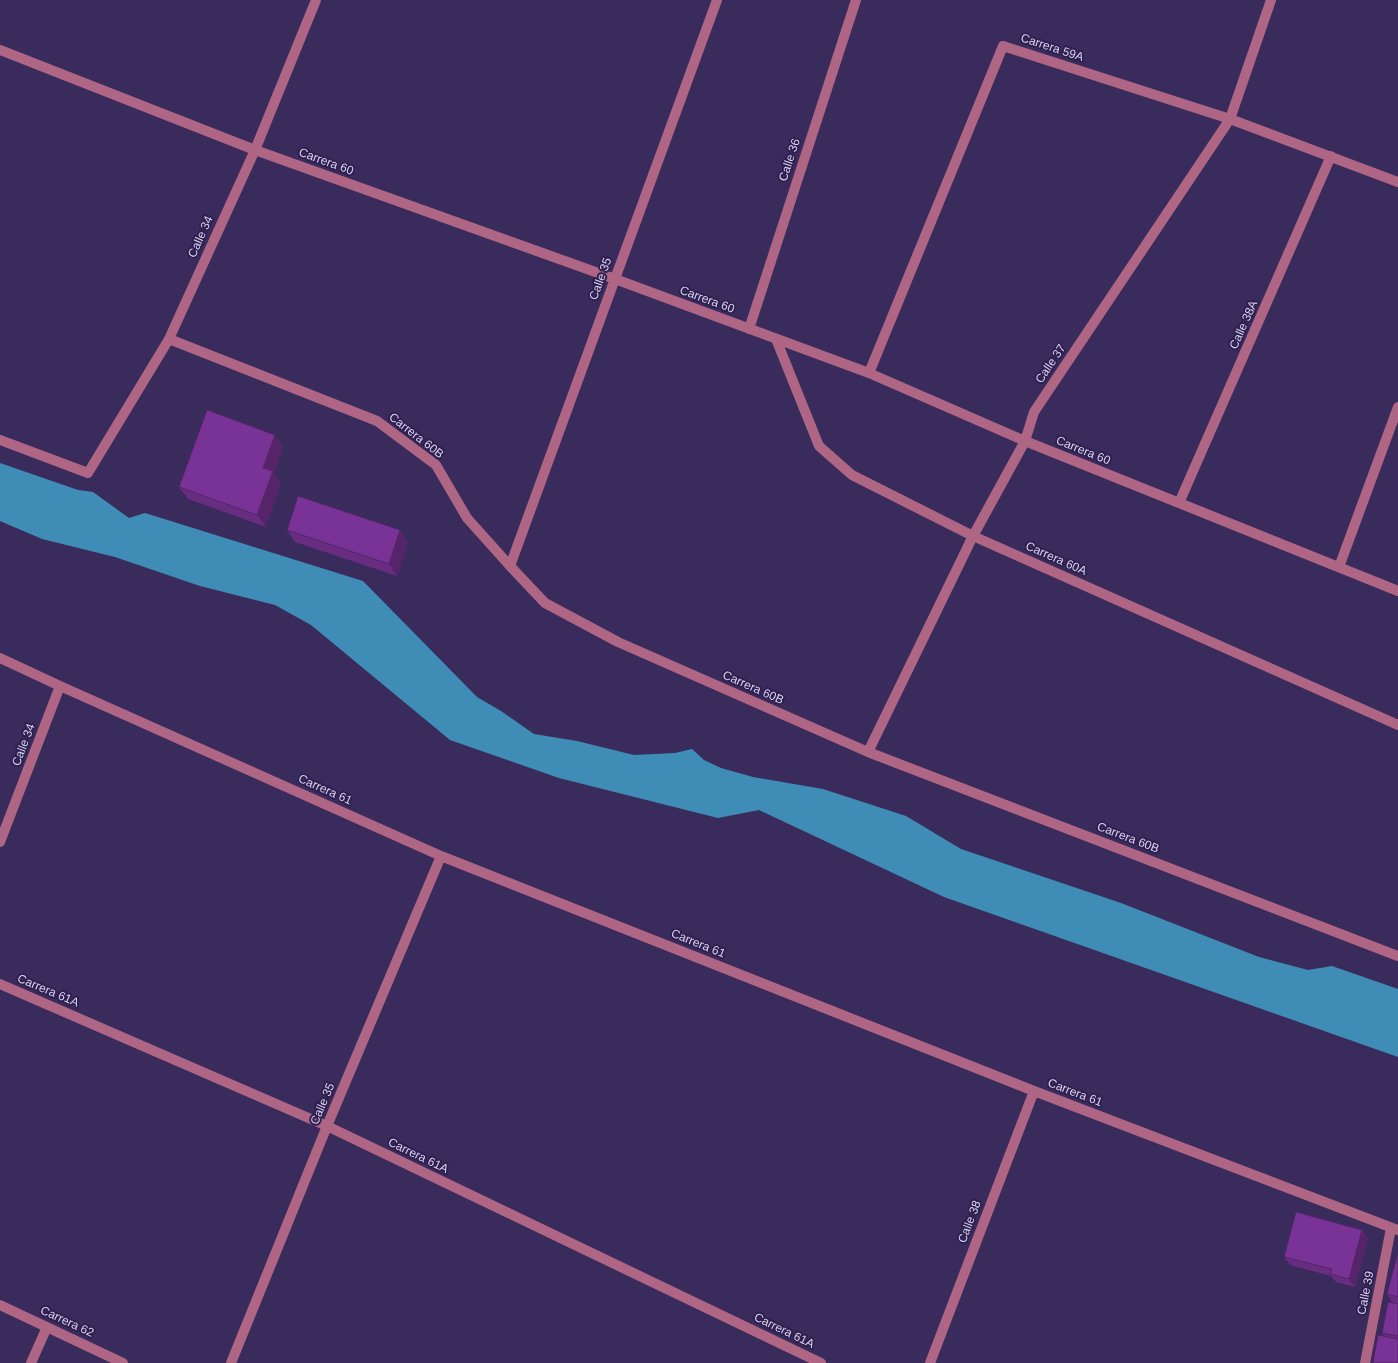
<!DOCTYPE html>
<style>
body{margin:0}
canvas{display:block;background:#392b5c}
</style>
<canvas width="1398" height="1363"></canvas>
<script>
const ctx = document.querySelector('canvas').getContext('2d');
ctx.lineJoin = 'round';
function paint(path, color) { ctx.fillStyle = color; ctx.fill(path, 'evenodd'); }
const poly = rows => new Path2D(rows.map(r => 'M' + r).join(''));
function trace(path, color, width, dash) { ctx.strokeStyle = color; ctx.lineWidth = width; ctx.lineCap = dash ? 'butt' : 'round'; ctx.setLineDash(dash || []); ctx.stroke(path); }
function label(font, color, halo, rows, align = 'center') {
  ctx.font = font + ' Arial,sans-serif'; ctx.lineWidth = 4; ctx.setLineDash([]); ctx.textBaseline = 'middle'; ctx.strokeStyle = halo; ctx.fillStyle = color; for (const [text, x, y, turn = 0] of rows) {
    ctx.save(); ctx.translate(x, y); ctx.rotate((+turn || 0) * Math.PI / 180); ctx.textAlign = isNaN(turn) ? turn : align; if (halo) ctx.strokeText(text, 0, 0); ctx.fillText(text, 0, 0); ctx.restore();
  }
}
const water = poly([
 [0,463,78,490,93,492,129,518,145,513,363,581,477,697,501,711,534,734,577,741,634,755,675,753,692,749,704,760,721,768,753,777,823,789,906,816,961,849,1121,903,1259,957,1308,970,1332,966,1398,989,1398,1057,944,897,759,810,718,818,559,778,450,740,311,625,275,605,200,586,115,557,42,539,0,521]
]);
const street = poly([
 [0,50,255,150,615,279,869,373,1025,441,1398,591],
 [749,329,856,0],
 [169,339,377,421,436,465,467,518,510,566,545,603,618,642,868,752,1398,956],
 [776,339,819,446,852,475,973,536,1398,725],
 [869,373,1003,46,1230,119,1398,182],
 [0,440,88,473,169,339,255,150,316,0],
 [1179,503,1331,156],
 [510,566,717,0],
 [1339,567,1398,407],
 [0,658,60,686,441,856,1034,1091,1398,1230],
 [868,752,973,536,1025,441,1034,412,1230,119,1271,0],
 [0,842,60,686],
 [0,984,327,1126,821,1363],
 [0,1305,123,1363],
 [31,1363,47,1327],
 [231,1363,327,1126,441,856],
 [930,1363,1034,1091],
 [1365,1363,1391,1228]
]);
const wall = poly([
 [283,446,274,473,281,483,266,527,188,499,179,487],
 [287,530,408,542,397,576,295,542],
 [1362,1230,1368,1238,1355,1287,1336,1282,1331,1276,1290,1265,1284,1257],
 [1398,1256,1398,1363,1382,1333,1392,1302,1387,1294]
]);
const shadedWall = poly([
 [275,435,283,446,274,473,281,483,266,527,257,515,263,468],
 [400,530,408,542,397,576,389,564],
 [1362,1230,1368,1238,1355,1287,1349,1279]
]);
const building = poly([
 [207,410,275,435,263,468,273,471,257,515,179,487,207,410],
 [298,496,400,530,389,564,287,530,298,496],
 [1296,1212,1362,1230,1349,1279,1330,1274,1332,1269,1284,1257,1296,1212],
 [1397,1256,1398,1256,1398,1297,1387,1294,1397,1256],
 [1388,1302,1398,1304,1398,1336,1382,1333,1388,1302],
 [1378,1335,1398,1339,1398,1363,1373,1363,1378,1335]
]);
const streetNames = [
 ["Carrera 59A",1052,48,18],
 ["Calle 36",790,160,-72],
 ["Carrera 60",326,162,20],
 ["Calle 34",201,237,-66],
 ["Calle 35",601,279,-70],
 ["Carrera 60",707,300,20],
 ["Calle 38A",1244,325,-66],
 ["Calle 37",1051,364,-56],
 ["Carrera 60B",416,436,38],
 ["Carrera 60",1083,451,22],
 ["Carrera 60A",1056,559,24],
 ["Carrera 60B",753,688,24],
 ["Calle 34",24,745,-69],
 ["Carrera 61",325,790,24],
 ["Carrera 60B",1128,838,21],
 ["Carrera 61",698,944,22],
 ["Carrera 61A",48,991,23],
 ["Carrera 61",1075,1093,21],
 ["Calle 35",323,1104,-67],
 ["Carrera 61A",418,1156,26],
 ["Calle 38",970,1222,-69],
 ["Calle 39",1366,1293,-79],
 ["Carrera 62",67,1322,25],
 ["Carrera 61A",784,1331,26]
];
paint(water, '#3f8db6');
trace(street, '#af6684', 10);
paint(wall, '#682c81');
paint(shadedWall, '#552469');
paint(building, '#793396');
trace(building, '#552469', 1);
label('12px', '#d9d3f2', '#2f2050', streetNames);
</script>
